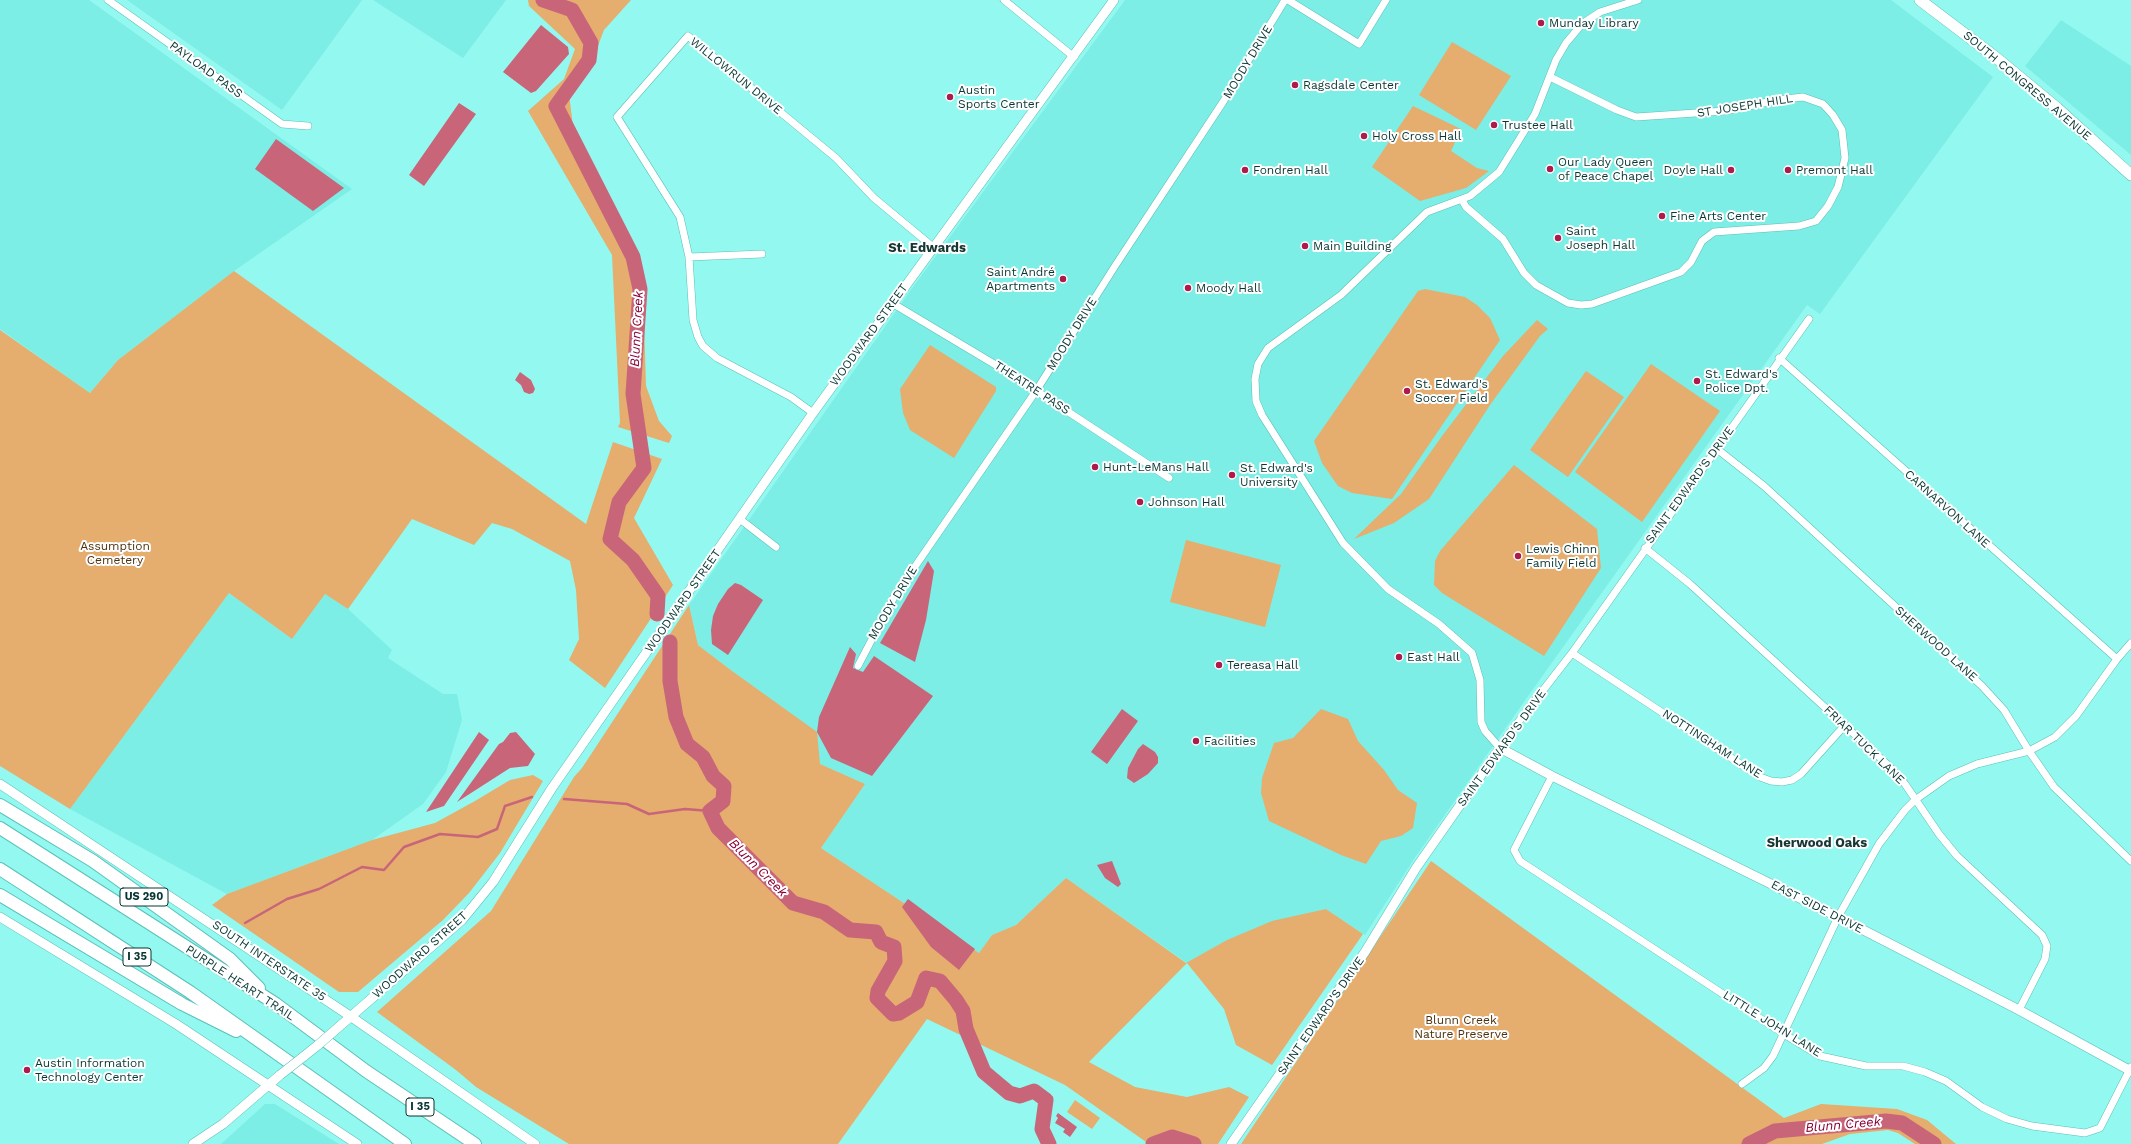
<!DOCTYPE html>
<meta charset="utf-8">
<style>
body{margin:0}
canvas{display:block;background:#93f8ef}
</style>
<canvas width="2131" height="1144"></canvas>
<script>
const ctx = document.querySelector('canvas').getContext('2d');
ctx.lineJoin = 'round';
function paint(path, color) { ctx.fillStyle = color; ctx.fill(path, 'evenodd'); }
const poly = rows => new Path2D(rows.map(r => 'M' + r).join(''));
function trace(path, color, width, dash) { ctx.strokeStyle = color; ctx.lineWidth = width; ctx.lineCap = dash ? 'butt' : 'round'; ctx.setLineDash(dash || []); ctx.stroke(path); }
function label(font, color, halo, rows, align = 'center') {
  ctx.font = font + ' "Work Sans",sans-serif'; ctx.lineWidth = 4; ctx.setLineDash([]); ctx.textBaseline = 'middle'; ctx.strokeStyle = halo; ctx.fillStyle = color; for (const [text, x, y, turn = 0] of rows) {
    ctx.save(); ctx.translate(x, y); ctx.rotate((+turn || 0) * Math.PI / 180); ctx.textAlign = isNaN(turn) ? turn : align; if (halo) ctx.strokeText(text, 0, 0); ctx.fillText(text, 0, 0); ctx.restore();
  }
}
const built = poly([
 [0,0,89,0,352,189,234,271,118,360,90,393,0,329],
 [127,0,362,0,282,110],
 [373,0,506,0,463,58],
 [1125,0,1891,0,1993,77,1820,314,1807,305,1526,699,1414,859,1365,935,1326,909,1227,940,1187,963,1066,878,1016,925,992,935,979,953,821,848,865,784,820,764,732,671,698,645,689,605,910,291],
 [2061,20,2131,66,2131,155,2025,66],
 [229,593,292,639,325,594,348,609,392,650,388,658,443,694,457,694,462,720,446,772,423,804,372,840,227,894,70,809],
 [265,1104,275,1104,339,1144,221,1144]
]);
const green = poly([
 [528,0,631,0,604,30,591,64,569,94,573,126,633,249,637,264,643,290,646,386,659,421,672,436,669,443,618,427,620,423,612,255,528,111,564,79,575,49,529,6],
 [1452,42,1511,76,1476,130,1419,95],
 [1413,106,1461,129,1451,151,1477,168,1489,171,1466,188,1420,201,1372,167],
 [234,271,586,524,613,442,662,459,634,518,673,585,605,688,569,660,579,639,576,590,570,561,512,529,492,523,474,545,412,519,348,609,325,594,292,639,229,593,70,809,0,766,0,330,90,393,118,360],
 [1425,289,1465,297,1477,305,1490,318,1500,340,1392,499,1352,493,1338,486,1322,463,1314,441,1418,291],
 [1537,320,1548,329,1540,336,1490,405,1429,499,1394,523,1354,539,1401,494,1442,436,1503,356],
 [930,345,996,387,996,391,954,458,910,430,903,413,900,389],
 [1651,364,1720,411,1642,522,1575,472],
 [1586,371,1624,397,1568,477,1530,450],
 [1514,465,1597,529,1601,568,1544,656,1442,593,1434,585,1435,561,1440,551],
 [1186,540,1281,565,1265,627,1170,602],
 [689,605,698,645,732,671,817,732,820,764,865,784,821,848,979,953,992,935,1016,925,1066,878,1186,963,1227,940,1272,921,1326,909,1363,934,1272,1065,1236,1045,1224,1009,1187,963,1089,1062,1135,1087,1187,1097,1229,1087,1249,1097,1218,1144,1149,1144,1065,1085,927,1019,838,1144,569,1144,476,1087,456,1070,377,1012,491,911,574,777,582,768],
 [1321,709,1348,719,1358,741,1384,770,1398,790,1417,803,1413,828,1401,836,1381,841,1366,864,1341,855,1269,821,1261,793,1262,778,1274,743,1293,738],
 [533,775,543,781,500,853,469,893,443,920,358,992,339,992,212,905,227,894,372,840,435,823,475,801,510,780],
 [1431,861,1784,1118,1821,1104,1897,1109,1927,1120,1956,1144,1915,1144,1898,1133,1888,1130,1850,1134,1822,1144,1241,1144],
 [1075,1100,1100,1118,1092,1129,1067,1112]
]);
const water = poly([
 [541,25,568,47,569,54,536,91,531,93,503,72],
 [459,103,476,114,424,186,409,175],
 [276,139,344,188,313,211,255,169],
 [520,372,531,380,535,389,533,393,529,394,524,392,521,385,515,380],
 [928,561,934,571,926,620,915,662,880,643],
 [735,583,741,585,763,600,728,655,712,644,711,630,713,616,718,604,728,589],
 [850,647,856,654,853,668,863,672,874,656,933,696,872,776,831,758,817,732,819,717],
 [1122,709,1138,721,1107,764,1091,752],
 [479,732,489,740,444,806,426,812],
 [516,732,535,754,528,766,510,768,457,802,499,744,503,742,510,733],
 [1143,744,1155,752,1158,757,1158,763,1148,774,1134,783,1127,778,1128,768,1138,749],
 [1112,861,1121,884,1118,887,1105,878,1097,865],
 [908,899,975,949,959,970,931,947,902,907],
 [1058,1113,1077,1127,1070,1137,1063,1132,1065,1129,1055,1123,1058,1118,1056,1116]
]);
const stream = poly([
 [564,799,627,804,649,814,685,809,710,811],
 [245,923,287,899,319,889,362,867,384,870,404,847,440,834,478,837,497,829,505,806,532,797]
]);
const river = poly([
 [543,0,572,10,591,43,589,60,556,106,633,257,640,289,633,394,644,468,619,502,610,539,633,560,658,596,657,614],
 [670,642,670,681,676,717,687,744,703,757,713,776,724,786,723,801,710,811,718,828,793,903,824,912,850,930,876,932,881,942,894,947,895,961,878,991,877,998,893,1014,899,1013,917,1002,926,978,940,981,956,1000,963,1011,966,1029,984,1072,1009,1093,1020,1096,1034,1091,1046,1100,1042,1129,1049,1144],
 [1153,1144,1172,1137,1194,1144],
 [1749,1144,1775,1131,1886,1121,1902,1123,1934,1144]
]);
const street = poly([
 [108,0,282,124,308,126],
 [1004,0,1074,57],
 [1288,0,1359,44,1386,0],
 [1638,0,1600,12,1582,24,1566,43,1556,60,1535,114,1499,172,1470,196,1427,212,1341,295,1268,348,1258,364,1255,379,1256,401,1262,415,1343,543,1388,589,1439,624,1472,653,1480,680,1481,722,1485,731,1500,748,1509,734,1572,653,1809,319],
 [1462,200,1466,207,1503,239,1524,273,1536,285,1568,303,1581,305,1592,304,1681,272,1691,262,1702,241,1714,232,1799,226,1816,221,1828,206,1838,187,1845,158,1842,130,1833,115,1823,104,1803,97,1777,100,1725,111,1636,117,1617,110,1550,77],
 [689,257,762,254],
 [892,303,1009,373,1169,478],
 [1779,358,2117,659],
 [813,413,791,397,717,358,703,346,698,337,693,320,689,257,680,217,617,117,688,36,836,158,874,198,933,247],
 [1717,449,1764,486,1982,686,2004,710,2029,751,2054,787,2131,861],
 [741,520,776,547],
 [1645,548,1690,584,1889,766,1905,784,1939,834,1957,856,2042,935,2047,946,2045,959,2019,1010],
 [1572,653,1760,777,1771,781,1782,782,1792,780,1801,774,1845,725],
 [858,666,894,597,1036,391,1115,266,1223,102,1285,0],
 [1552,776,1514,850,1520,861,1784,1034,1820,1056,1866,1066,1903,1066,1925,1072,1946,1081,1982,1107,2007,1119,2032,1126,2085,1133,2100,1128,2131,1067],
 [1742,1084,1764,1068,1773,1056,1838,917,1879,844,1905,810,1915,800,1949,776,1977,764,2029,751,2055,737,2076,716,2117,659,2131,643]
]);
const secondary = poly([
 [0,784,350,1016,535,1144],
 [0,917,176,1024,357,1144],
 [341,1025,462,920,493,882,552,788,813,413,1114,0],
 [303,1057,318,1045],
 [193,1144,223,1124,280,1075],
 [1231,1144,1365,952,1416,868,1500,748,1552,776,1838,917,2019,1010,2131,1071]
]);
const primary = poly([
 [1920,0,1999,60,2057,108,2131,175]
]);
const highway = poly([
 [0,805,93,861,230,959,259,988],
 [0,828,276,1004,366,1071,475,1144],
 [0,869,190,992,405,1144],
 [0,895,182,1004,236,1031]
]);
const secondaryBridge = poly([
 [318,1045,341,1025],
 [280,1075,303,1057]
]);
const markers = [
 [1541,23,4,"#ad1b4c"],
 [1295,85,4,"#ad1b4c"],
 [950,97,4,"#ad1b4c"],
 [1494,125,4,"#ad1b4c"],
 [1364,136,4,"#ad1b4c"],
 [1550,169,4,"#ad1b4c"],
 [1245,170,4,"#ad1b4c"],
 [1731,170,4,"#ad1b4c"],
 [1788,170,4,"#ad1b4c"],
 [1662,216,4,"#ad1b4c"],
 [1558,238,4,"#ad1b4c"],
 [1305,246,4,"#ad1b4c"],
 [1063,279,4,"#ad1b4c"],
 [1188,288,4,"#ad1b4c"],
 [1697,381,4,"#ad1b4c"],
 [1407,391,4,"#ad1b4c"],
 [1095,467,4,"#ad1b4c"],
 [1232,475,4,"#ad1b4c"],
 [1140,502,4,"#ad1b4c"],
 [1518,556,4,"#ad1b4c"],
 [1399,657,4,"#ad1b4c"],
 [1219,665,4,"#ad1b4c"],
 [1196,741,4,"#ad1b4c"],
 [27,1070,4,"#ad1b4c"]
];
const shields = [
 [144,897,48],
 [137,957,28],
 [420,1107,28]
];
const shieldNames = [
 ["US 290",144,897],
 ["I 35",137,957],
 ["I 35",420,1107]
];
const poiNames = [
 ["Munday Library",1549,23],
 ["Ragsdale Center",1303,85],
 ["Austin",958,90],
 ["Sports Center",958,104],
 ["Trustee Hall",1502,125],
 ["Holy Cross Hall",1372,136],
 ["Our Lady Queen",1558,162],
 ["of Peace Chapel",1558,176],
 ["Fondren Hall",1253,170],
 ["Doyle Hall",1723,170,"right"],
 ["Premont Hall",1796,170],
 ["Fine Arts Center",1670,216],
 ["Saint",1566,231],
 ["Joseph Hall",1566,245],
 ["Main Building",1313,246],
 ["Saint André",1055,272,"right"],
 ["Apartments",1055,286,"right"],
 ["Moody Hall",1196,288],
 ["St. Edward's",1705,374],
 ["Police Dpt.",1705,388],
 ["St. Edward's",1415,384],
 ["Soccer Field",1415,398],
 ["Hunt-LeMans Hall",1103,467],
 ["St. Edward's",1240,468],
 ["University",1240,482],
 ["Johnson Hall",1148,502],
 ["Lewis Chinn",1526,549],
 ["Family Field",1526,563],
 ["East Hall",1407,657],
 ["Tereasa Hall",1227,665],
 ["Facilities",1204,741],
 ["Austin Information",35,1063],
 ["Technology Center",35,1077]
];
const streetNames = [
 ["MOODY DRIVE",1248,62,-59],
 ["PAYLOAD PASS",206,70,36],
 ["WILLOWRUN DRIVE",736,76,39],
 ["SOUTH CONGRESS AVENUE",2027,86,40],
 ["ST JOSEPH HILL",1745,106,-9],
 ["MOODY DRIVE",1072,334,-58],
 ["WOODWARD STREET",869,335,-54],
 ["THEATRE PASS",1032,388,33],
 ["SAINT EDWARD'S DRIVE",1690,485,-54],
 ["CARNARVON LANE",1947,509,42],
 ["WOODWARD STREET",683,601,-55],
 ["MOODY DRIVE",893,603,-59],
 ["SHERWOOD LANE",1936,644,42],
 ["NOTTINGHAM LANE",1712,744,33],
 ["FRIAR TUCK LANE",1864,745,44],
 ["SAINT EDWARD'S DRIVE",1502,748,-54],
 ["EAST SIDE DRIVE",1817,907,27],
 ["WOODWARD STREET",420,955,-42],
 ["SOUTH INTERSTATE 35",269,961,34],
 ["PURPLE HEART TRAIL",240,983,33],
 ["SAINT EDWARD'S DRIVE",1321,1016,-55],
 ["LITTLE JOHN LANE",1772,1024,32]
];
const parkNames = [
 ["Assumption",115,546],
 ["Cemetery",115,560],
 ["Blunn Creek",1461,1020],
 ["Nature Preserve",1461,1034]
];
const neighbourhoodNames = [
 ["St. Edwards",927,248],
 ["Sherwood Oaks",1817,843]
];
const waterNames = [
 ["Blunn Creek",637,329,-87],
 ["Blunn Creek",758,868,45],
 ["Blunn Creek",1843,1125,-5]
];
paint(built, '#7ceee5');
paint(green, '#e5ad6e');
paint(water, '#c96579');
trace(stream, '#c96579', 2.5);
trace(river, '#c96579', 15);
trace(street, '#5bc0b9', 8);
trace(secondary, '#5bc0b9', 10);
trace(primary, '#5bc0b9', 12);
trace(highway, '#5bc0b9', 14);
trace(street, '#fff', 7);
trace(secondary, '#fff', 9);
trace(primary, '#fff', 11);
trace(highway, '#fff', 12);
trace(secondaryBridge, '#5bc0b9', 10, []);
trace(secondaryBridge, '#fff', 9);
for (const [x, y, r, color] of markers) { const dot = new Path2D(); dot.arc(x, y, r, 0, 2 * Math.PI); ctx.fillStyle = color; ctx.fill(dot); trace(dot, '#fff', 1.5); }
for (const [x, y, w] of shields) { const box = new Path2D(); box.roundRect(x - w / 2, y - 9, w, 18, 3); ctx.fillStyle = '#fff'; ctx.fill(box); trace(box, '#083633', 1); }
label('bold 11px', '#083633', null, shieldNames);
label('12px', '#083633', '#fff', poiNames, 'left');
label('12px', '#083633', '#fff', streetNames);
label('12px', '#4e320f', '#fff', parkNames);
label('bold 13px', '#173734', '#fff', neighbourhoodNames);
label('italic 13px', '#860135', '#fff', waterNames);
</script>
